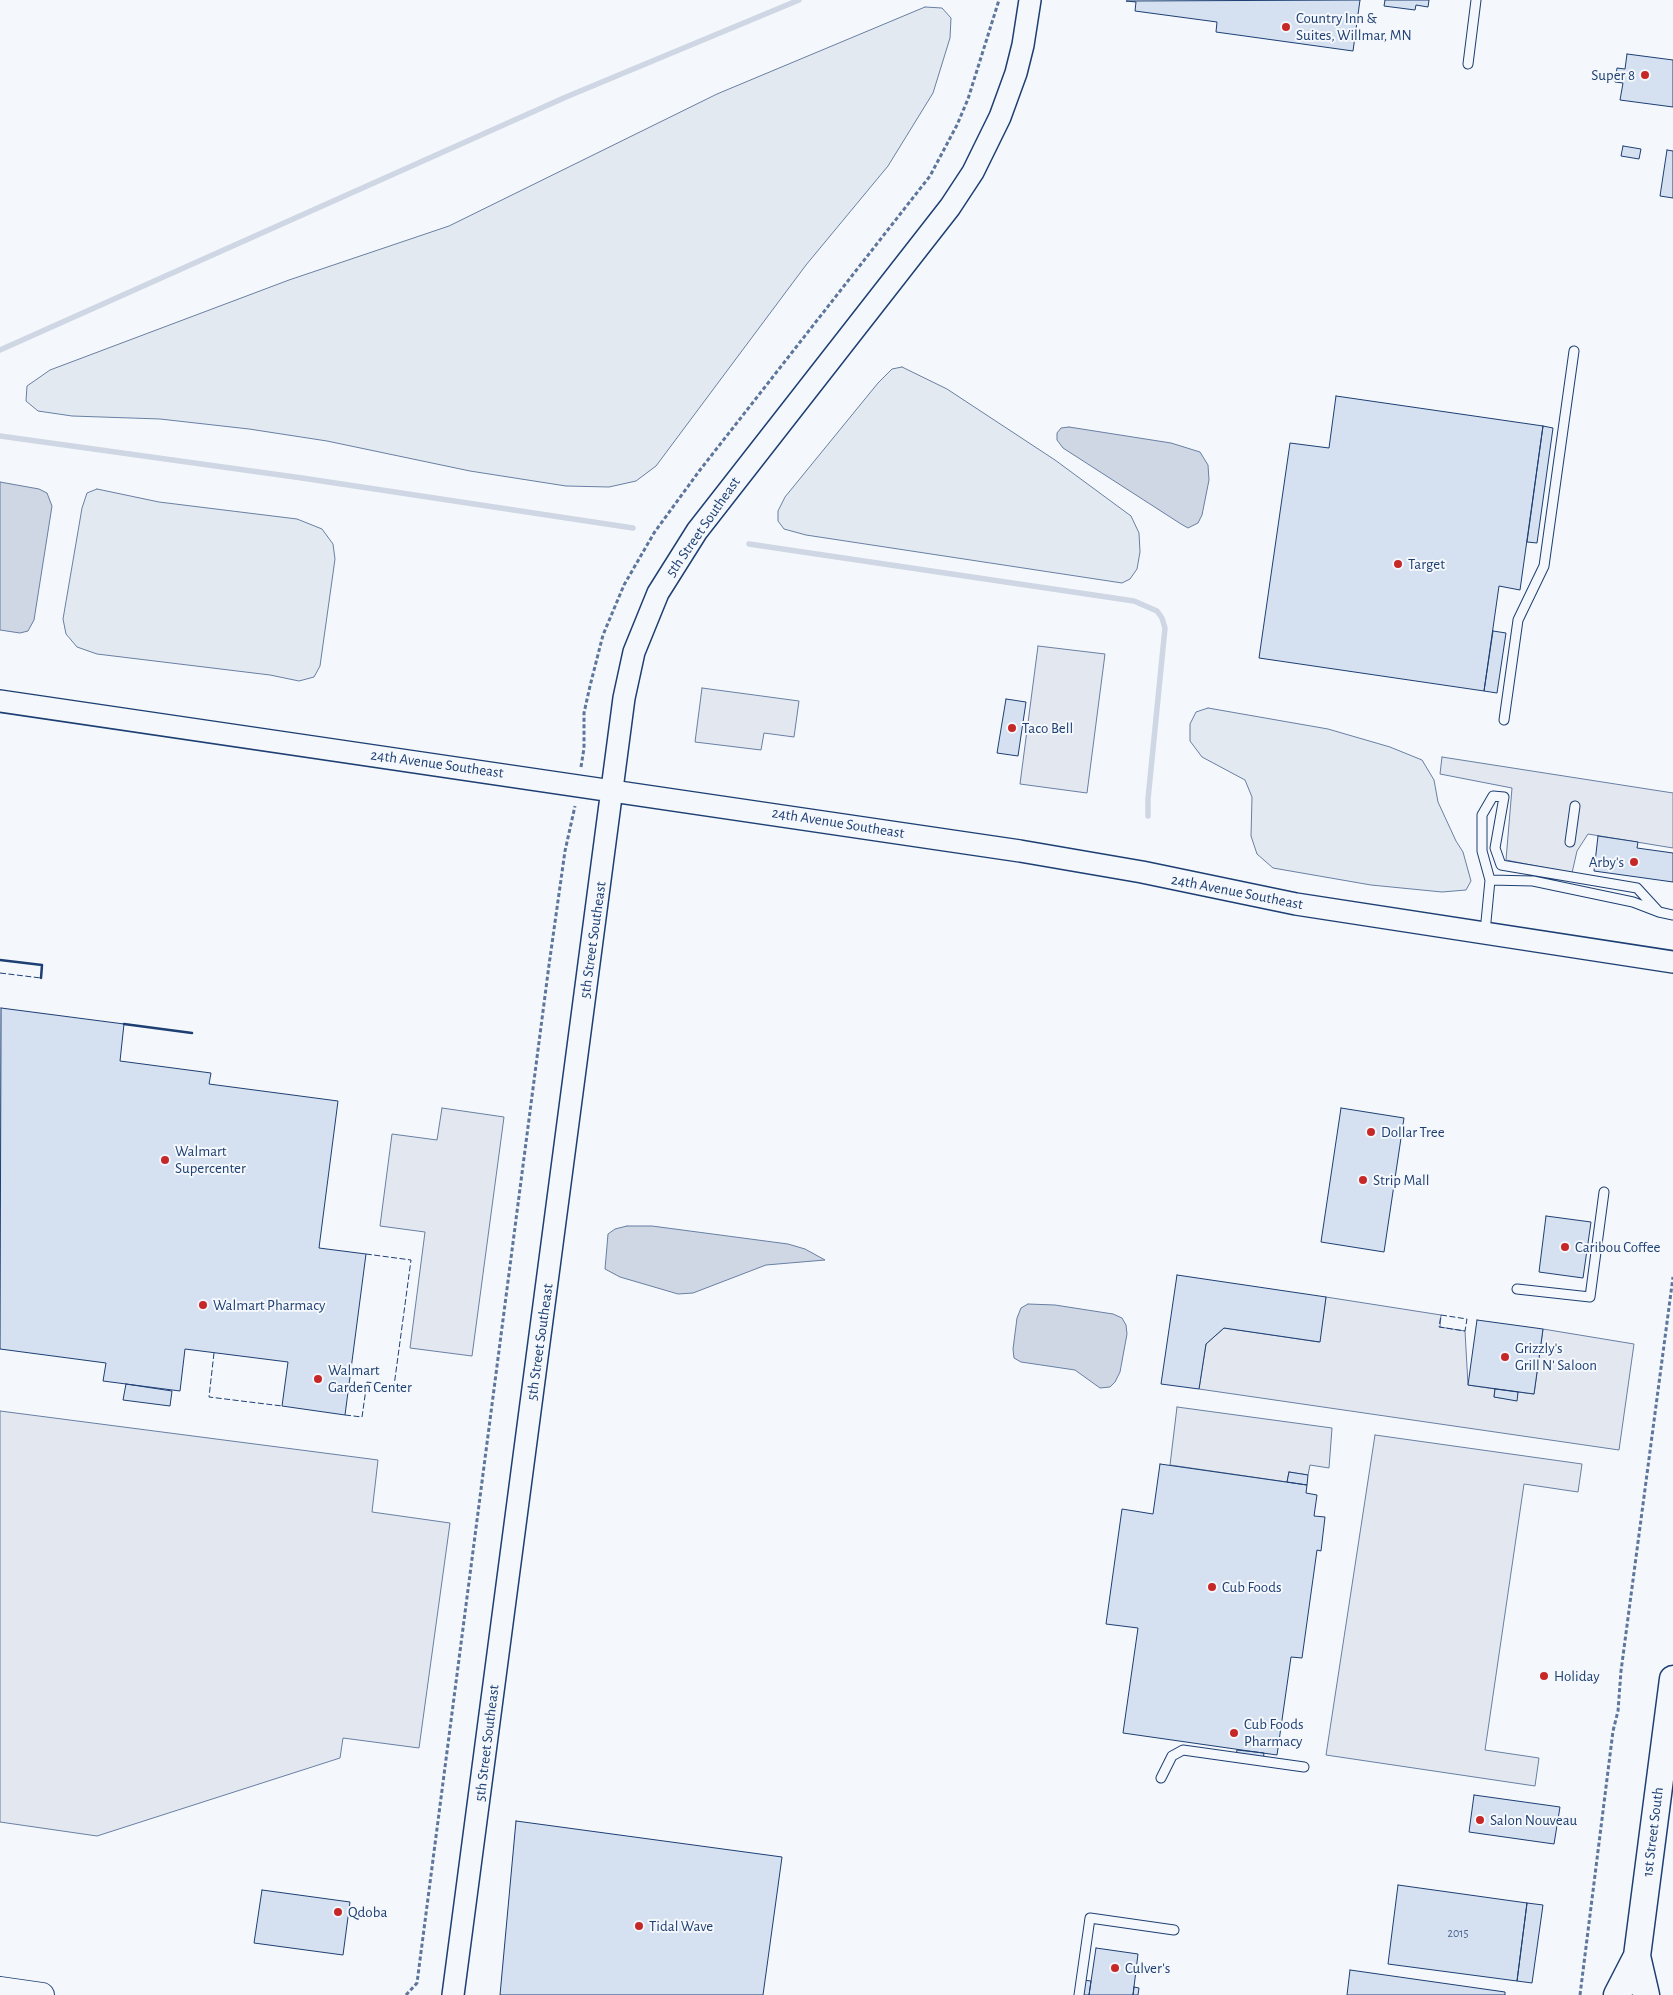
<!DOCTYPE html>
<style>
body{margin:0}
canvas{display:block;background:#f4f7fb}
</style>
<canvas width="1673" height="1995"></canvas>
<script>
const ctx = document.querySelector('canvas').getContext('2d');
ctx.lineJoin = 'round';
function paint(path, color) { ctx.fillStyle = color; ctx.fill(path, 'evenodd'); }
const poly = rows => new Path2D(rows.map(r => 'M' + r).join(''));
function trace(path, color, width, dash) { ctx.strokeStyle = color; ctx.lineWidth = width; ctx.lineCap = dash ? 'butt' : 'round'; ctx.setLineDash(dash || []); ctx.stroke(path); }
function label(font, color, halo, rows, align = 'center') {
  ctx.font = font + ' "Alegreya Sans",sans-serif'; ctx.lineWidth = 4; ctx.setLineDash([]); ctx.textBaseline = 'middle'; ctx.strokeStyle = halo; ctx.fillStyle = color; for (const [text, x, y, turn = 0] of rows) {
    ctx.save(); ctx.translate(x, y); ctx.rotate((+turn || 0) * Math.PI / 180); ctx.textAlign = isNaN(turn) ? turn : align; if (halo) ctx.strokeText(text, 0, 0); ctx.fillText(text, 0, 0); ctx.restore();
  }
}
const green = poly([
 [925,7,942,8,951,18,950,38,933,93,888,166,806,265,656,466,636,481,609,487,566,486,470,471,327,441,249,429,160,419,72,416,38,411,26,401,27,386,50,370,289,280,449,226,717,94,925,7],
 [902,367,947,389,1055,460,1131,516,1139,533,1140,552,1137,569,1130,579,1122,583,806,535,784,529,778,521,778,511,785,497,878,383,892,369,902,367],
 [97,489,159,502,297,519,322,529,333,544,335,559,320,666,314,677,299,681,270,675,97,654,77,647,66,634,63,619,82,508,87,493,97,489],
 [1208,708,1328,729,1390,747,1422,760,1434,780,1438,802,1456,841,1463,852,1471,881,1466,890,1442,892,1371,885,1273,868,1257,854,1251,836,1252,797,1245,780,1202,757,1190,741,1190,724,1196,712,1208,708]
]);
const parking = poly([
 [1038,646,1105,654,1087,793,1020,784,1038,646],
 [702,688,799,701,794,737,764,733,761,750,695,742,702,688],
 [1442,757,1673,793,1673,848,1588,834,1577,851,1572,873,1506,860,1512,788,1440,774,1442,757],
 [442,1108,504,1117,472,1356,410,1348,425,1232,380,1226,392,1134,437,1140,442,1108],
 [1326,1297,1441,1315,1440,1327,1465,1331,1468,1385,1495,1389,1494,1397,1516,1400,1518,1392,1534,1394,1543,1329,1634,1344,1619,1450,1199,1389,1206,1344,1224,1328,1319,1342,1326,1297],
 [1177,1407,1332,1428,1329,1468,1310,1465,1308,1475,1289,1472,1287,1482,1170,1465,1177,1407],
 [0,1411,378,1460,372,1512,450,1523,419,1748,343,1738,340,1758,97,1836,0,1822,0,1411],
 [1375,1435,1582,1464,1578,1492,1524,1484,1485,1750,1539,1758,1535,1786,1326,1755,1375,1435]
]);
const water = poly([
 [1069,427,1171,443,1200,452,1208,465,1209,480,1202,515,1198,523,1188,528,1181,524,1063,448,1057,440,1057,433,1061,428,1069,427],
 [0,482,39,489,47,493,52,506,34,620,28,631,20,633,0,630,0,482],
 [627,1226,652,1226,788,1244,805,1249,825,1260,766,1265,693,1293,678,1294,620,1277,605,1269,608,1234,615,1229,627,1226],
 [1028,1304,1055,1305,1113,1314,1122,1318,1126,1325,1127,1334,1120,1372,1115,1382,1110,1387,1100,1388,1075,1370,1021,1362,1014,1358,1013,1349,1017,1318,1021,1308,1028,1304]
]);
const stream = poly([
 [0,350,566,97,799,0],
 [0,436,302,478,633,528],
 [749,544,1134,601,1157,611,1162,618,1165,628,1148,799,1148,816]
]);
const building = poly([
 [1360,0,1353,51,1216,32,1217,22,1135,11,1136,2,1126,1,1360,0],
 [1385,0,1429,0,1428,7,1416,5,1415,10,1384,6,1385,0],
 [1627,54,1673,60,1673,107,1620,100,1623,83,1615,82,1617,68,1625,69,1627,54],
 [1623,146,1641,149,1639,159,1621,156,1623,146],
 [1667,150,1673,151,1673,198,1660,196,1667,150],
 [1336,396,1543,426,1520,590,1499,586,1484,691,1259,658,1290,443,1329,448,1336,396],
 [1543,426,1553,428,1537,543,1527,542,1543,426],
 [1493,631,1506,633,1497,693,1484,691,1493,631],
 [1006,699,1026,702,1018,756,997,753,1006,699],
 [1598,836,1638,842,1637,848,1673,853,1673,882,1594,871,1598,836],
 [1,1008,124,1024,120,1061,211,1073,209,1084,338,1101,319,1248,366,1254,345,1415,282,1406,288,1362,185,1349,180,1391,103,1381,106,1363,0,1349,1,1008],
 [1341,1108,1404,1118,1384,1252,1321,1242,1341,1108],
 [1546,1216,1591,1222,1583,1278,1539,1272,1546,1216],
 [1177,1275,1326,1297,1320,1342,1224,1328,1206,1344,1199,1389,1161,1384,1177,1275],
 [1477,1320,1543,1329,1534,1394,1468,1385,1477,1320],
 [126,1384,172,1391,170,1406,123,1400,126,1384],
 [1495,1389,1518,1392,1517,1401,1494,1397,1495,1389],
 [1160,1464,1307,1485,1306,1493,1317,1495,1314,1516,1325,1517,1321,1551,1317,1550,1302,1658,1291,1657,1277,1755,1123,1733,1138,1628,1106,1624,1122,1509,1153,1514,1160,1464],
 [1289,1472,1308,1475,1307,1485,1287,1482,1289,1472],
 [1237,1750,1264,1753,1263,1761,1236,1757,1237,1750],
 [1474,1795,1560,1807,1554,1844,1469,1832,1474,1795],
 [516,1821,782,1857,763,1995,500,1995,516,1821],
 [1398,1885,1527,1903,1517,1981,1388,1964,1398,1885],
 [262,1890,350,1902,343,1955,254,1943,262,1890],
 [1527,1903,1543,1905,1532,1983,1517,1981,1527,1903],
 [1096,1948,1138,1954,1133,1995,1089,1995,1096,1948],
 [1350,1970,1505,1992,1505,1995,1347,1995,1350,1970],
 [1083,1980,1091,1981,1089,1995,1081,1995,1083,1980],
 [1134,1987,1139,1988,1138,1995,1133,1995,1134,1987]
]);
const path = poly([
 [581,767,584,748,584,713,590,686,603,635,624,585,654,533,700,470,930,176,957,125,968,99,999,0],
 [406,1995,417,1983,549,965,565,851,575,806],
 [1580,1995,1613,1731,1618,1711,1621,1671,1673,1277]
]);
const service = poly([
 [1468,64,1476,0],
 [1504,720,1518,620,1544,566,1574,351],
 [1570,842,1575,806],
 [1659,912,1637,888,1501,865,1495,848,1504,797,1493,796,1482,815,1482,851,1490,880,1533,881,1633,902,1659,912,1673,915],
 [1485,932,1490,880],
 [1517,1289,1590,1297,1604,1192],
 [1161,1778,1172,1756,1183,1750,1304,1767],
 [1079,1995,1090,1918,1174,1930]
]);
const tertiary = poly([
 [0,701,1020,851,1142,872,1296,904,1673,962],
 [453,1995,624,698,634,652,658,593,697,531,950,207,973,172,1000,117,1016,73,1023,45,1030,0]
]);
const secondary = poly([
 [0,1989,42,1995]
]);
const primary = poly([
 [1637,1956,1646,1995],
 [1617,1995,1637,1956,1673,1679]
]);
const fence = poly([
 [0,973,41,978],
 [1441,1315,1467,1319,1465,1331,1439,1327,1441,1315],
 [214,1353,209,1397,282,1406],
 [345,1415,362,1417,367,1382,394,1386,411,1260,366,1254]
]);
const wall = poly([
 [0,960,42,965,41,978],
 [124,1024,192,1033]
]);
const markers = [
 [1286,27,5,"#c62828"],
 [1645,75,5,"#c62828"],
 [1398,564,5,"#c62828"],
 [1012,728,5,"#c62828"],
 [1634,862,5,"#c62828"],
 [1371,1132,5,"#c62828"],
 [165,1160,5,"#c62828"],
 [1363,1180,5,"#c62828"],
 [1565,1247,5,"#c62828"],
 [203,1305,5,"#c62828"],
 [1505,1357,5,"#c62828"],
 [318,1379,5,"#c62828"],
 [1212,1587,5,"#c62828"],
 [1544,1676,5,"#c62828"],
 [1234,1733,5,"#c62828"],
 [1480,1820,5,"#c62828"],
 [338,1912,5,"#c62828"],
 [639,1926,5,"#c62828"],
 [1115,1968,5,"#c62828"]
];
const numberNames = [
 ["2015",1458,1933]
];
const poiNames = [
 ["Country Inn &",1296,18],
 ["Suites, Willmar, MN",1296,35],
 ["Super 8",1635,75,"right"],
 ["Target",1408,564],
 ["Taco Bell",1022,728],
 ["Arby's",1624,862,"right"],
 ["Dollar Tree",1381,1132],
 ["Walmart",175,1151],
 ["Supercenter",175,1168],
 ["Strip Mall",1373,1180],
 ["Caribou Coffee",1575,1247],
 ["Walmart Pharmacy",213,1305],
 ["Grizzly's",1515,1348],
 ["Grill N' Saloon",1515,1365],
 ["Walmart",328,1370],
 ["Garden Center",328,1387],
 ["Cub Foods",1222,1587],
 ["Holiday",1554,1676],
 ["Cub Foods",1244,1724],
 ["Pharmacy",1244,1741],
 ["Salon Nouveau",1490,1820],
 ["Qdoba",348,1912],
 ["Tidal Wave",649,1926],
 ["Culver's",1125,1968]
];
const streetNames = [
 ["5th Street Southeast",703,527,-55],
 ["24th Avenue Southeast",437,764,8],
 ["24th Avenue Southeast",838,823,9],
 ["24th Avenue Southeast",1237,892,11],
 ["5th Street Southeast",593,940,-82],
 ["5th Street Southeast",540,1342,-82],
 ["5th Street Southeast",487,1743,-83],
 ["1st Street South",1653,1832,-83]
];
paint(green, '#e3e9f0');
trace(green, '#687fa3', 1);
paint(parking, '#e3e8f0');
trace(parking, '#687fa3', 1);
paint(water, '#cfd7e4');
trace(water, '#687fa3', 1);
trace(stream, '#cfd7e4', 5.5);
paint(building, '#d5e0f0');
trace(building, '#1d3f73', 1);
trace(service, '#1d3f73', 11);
trace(tertiary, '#1d3f73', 24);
trace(secondary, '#1d3f73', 26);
trace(primary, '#1d3f73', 29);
trace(path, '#5e769c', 3, [4, 2.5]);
trace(service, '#f4f7fb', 9);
trace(tertiary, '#f4f7fb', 21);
trace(secondary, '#f4f7fb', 24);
trace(primary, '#f4f7fb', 26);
trace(fence, '#1d3f73', 1, [6, 2.5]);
trace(wall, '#1d3f73', 2.5);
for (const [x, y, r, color] of markers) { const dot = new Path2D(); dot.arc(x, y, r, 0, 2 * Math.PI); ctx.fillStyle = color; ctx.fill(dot); trace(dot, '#f4f7fb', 2); }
label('12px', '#4b6792', null, numberNames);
label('15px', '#1d3f73', '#f4f7fb', poiNames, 'left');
label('15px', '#1d3f73', '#f4f7fb', streetNames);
</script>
